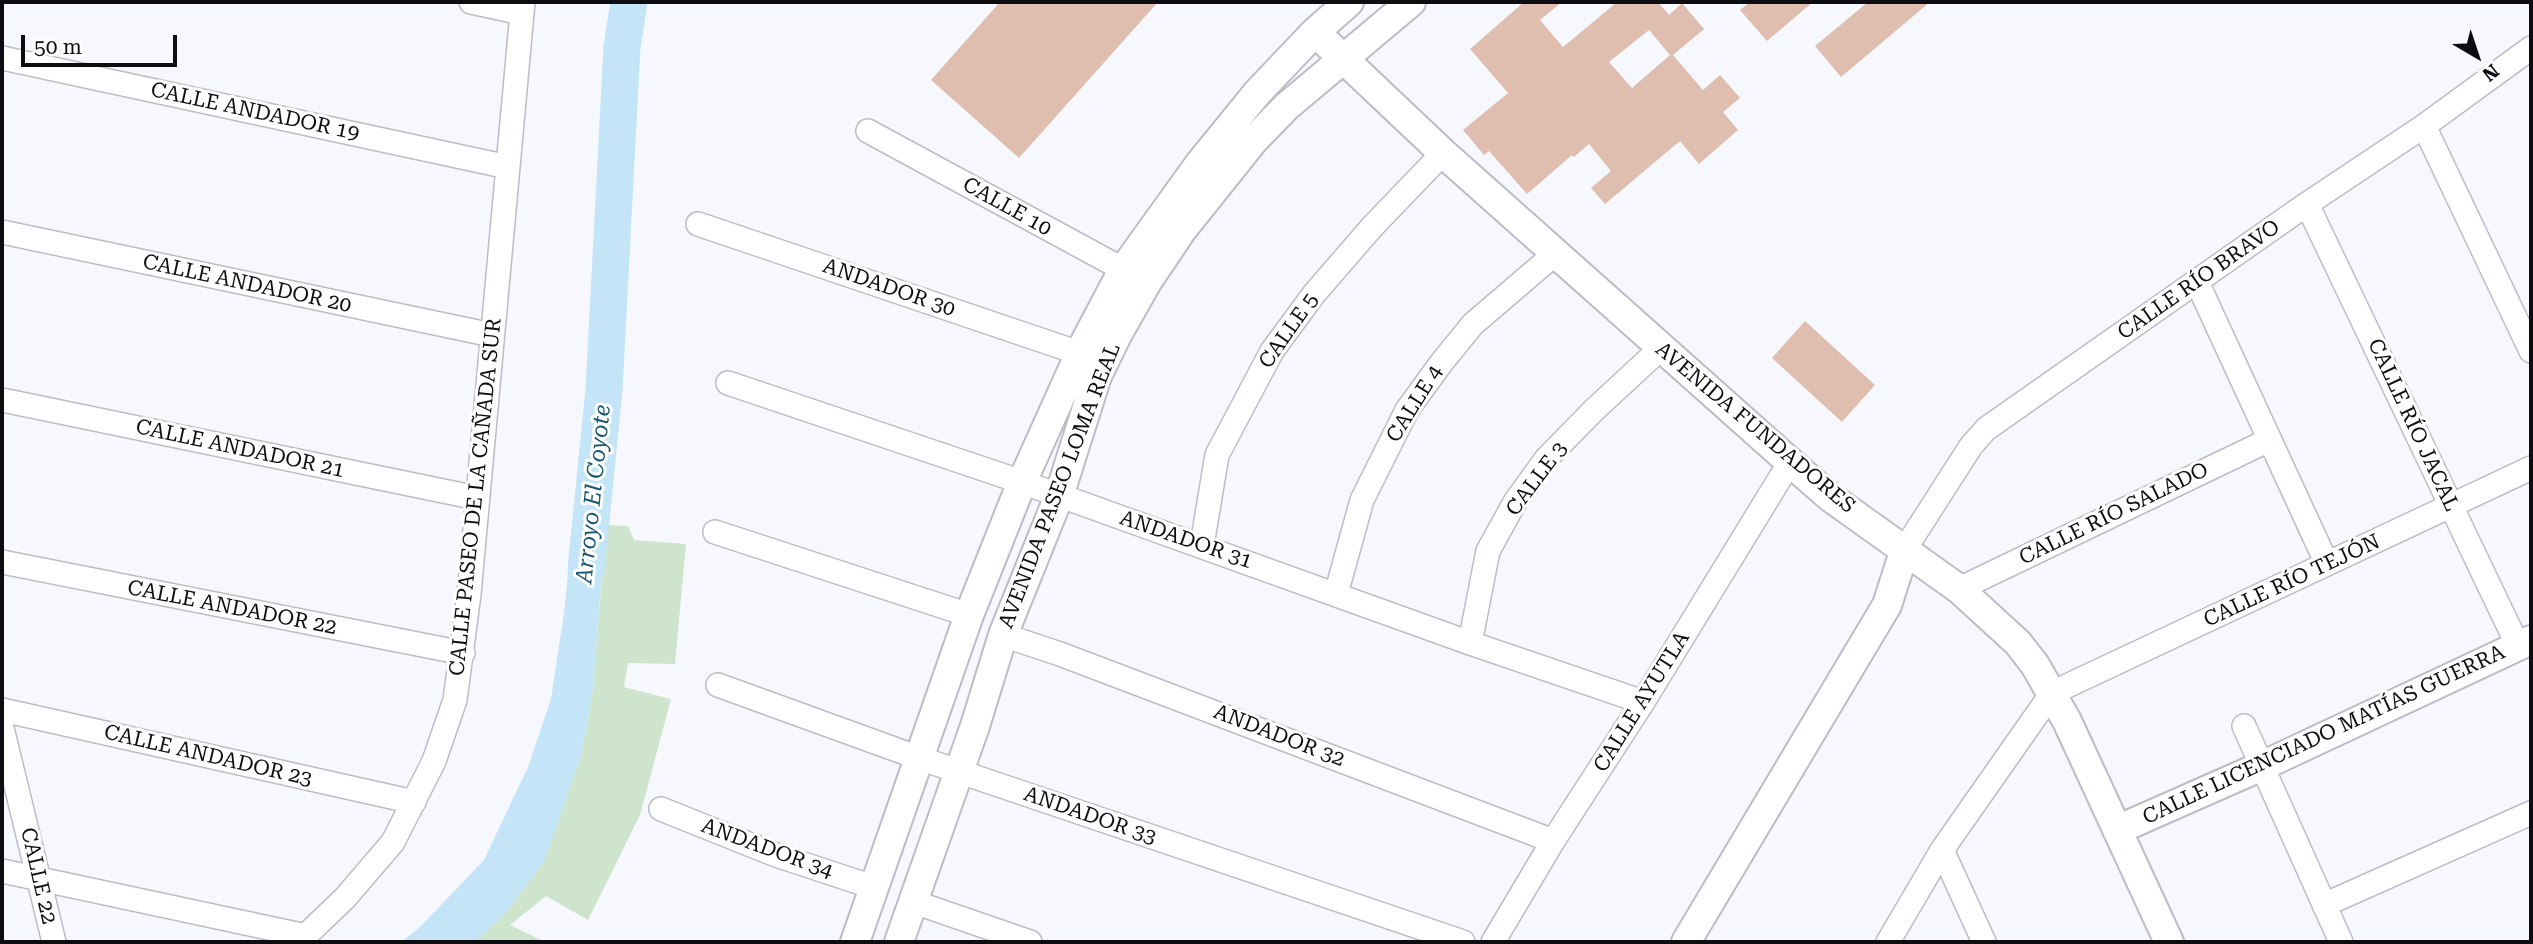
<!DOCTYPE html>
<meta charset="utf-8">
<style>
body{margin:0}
#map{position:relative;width:2533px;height:944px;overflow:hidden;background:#f7f8fe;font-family:"Roboto Serif",serif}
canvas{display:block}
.frame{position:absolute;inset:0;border:4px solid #0d0d11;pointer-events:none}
.north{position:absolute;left:2442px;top:21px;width:70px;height:70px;-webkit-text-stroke:5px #fff;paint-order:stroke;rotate:141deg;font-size:19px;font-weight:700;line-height:28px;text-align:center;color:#0d0d11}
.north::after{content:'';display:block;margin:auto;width:24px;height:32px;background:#0d0d11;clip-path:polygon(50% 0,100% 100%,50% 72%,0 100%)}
.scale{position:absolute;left:21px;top:35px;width:156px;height:32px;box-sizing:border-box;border:4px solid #0d0d11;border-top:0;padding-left:9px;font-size:21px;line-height:24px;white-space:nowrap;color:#0d0d11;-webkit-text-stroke:5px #fff;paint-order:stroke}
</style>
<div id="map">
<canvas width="2533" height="944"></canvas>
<div class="frame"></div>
<div class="north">N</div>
<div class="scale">50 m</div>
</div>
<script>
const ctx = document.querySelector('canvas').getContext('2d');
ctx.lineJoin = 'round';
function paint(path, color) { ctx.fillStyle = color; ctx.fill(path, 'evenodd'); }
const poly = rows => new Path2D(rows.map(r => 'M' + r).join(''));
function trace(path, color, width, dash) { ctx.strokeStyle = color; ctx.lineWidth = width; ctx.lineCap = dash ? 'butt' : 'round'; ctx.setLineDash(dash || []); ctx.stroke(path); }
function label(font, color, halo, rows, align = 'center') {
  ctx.font = font + ' "Roboto Serif",serif'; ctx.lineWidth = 6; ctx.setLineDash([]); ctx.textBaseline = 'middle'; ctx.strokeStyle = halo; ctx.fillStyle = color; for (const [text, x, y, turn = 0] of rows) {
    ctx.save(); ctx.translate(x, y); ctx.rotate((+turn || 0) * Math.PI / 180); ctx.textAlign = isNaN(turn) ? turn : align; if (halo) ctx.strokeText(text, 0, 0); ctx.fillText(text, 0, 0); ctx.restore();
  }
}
const green = poly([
 [606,525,628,526,634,540,686,544,675,664,628,663,624,687,671,699,640,815,588,920,546,896,510,925,545,942,474,942,501,918,543,862,581,755,593,688]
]);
const water = poly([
 [574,517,606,519,593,688,581,755,544,862,501,918,474,942,401,942,419,928,484,860,528,767,551,699,564,613]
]);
const river = poly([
 [586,569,604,390,622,47,629,2]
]);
const building = poly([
 [1000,2,1158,2,1019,158,931,80],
 [1524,2,1562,2,1540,20,1563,47,1617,2,1658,2,1669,15,1682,3,1704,29,1673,55,1703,90,1720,75,1740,98,1723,112,1738,130,1699,164,1680,141,1605,204,1591,188,1611,171,1589,144,1574,157,1572,155,1527,194,1489,151,1484,155,1463,130,1508,93,1470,49],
 [1649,30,1670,55,1632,88,1609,62],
 [1750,2,1813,2,1767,41,1740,10],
 [1868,2,1930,2,1841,77,1815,46],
 [1805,321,1875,385,1842,422,1772,358]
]);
const minor = poly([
 [471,2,522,13],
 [2,58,508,167],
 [2424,126,2531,351],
 [868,131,1139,278],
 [2307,204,2518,646],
 [698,224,1079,353],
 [2,232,492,335],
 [2197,282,2327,564],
 [728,383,1022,482,1470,643,1643,702],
 [2,400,477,498],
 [715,532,969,615],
 [1202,545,1217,455,1272,351,1314,294,1372,227,1443,153],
 [1905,549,1971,446,1986,429,2307,204,2424,126,2531,48],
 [2,562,463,653],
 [1959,589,2269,440],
 [1336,594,1362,500,1407,410,1442,362,1473,324,1556,253],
 [1003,635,1060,654,1553,841],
 [1470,643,1488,551,1515,502,1546,459,1594,410,1661,348],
 [718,685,919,758,1463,942],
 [2,710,414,802],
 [2244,726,2341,942],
 [2,728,54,942],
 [661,809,776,855,873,887],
 [1942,850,1984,942],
 [2,871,306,936],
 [914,902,1030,942],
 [2324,905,2531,813],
 [299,942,345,898,393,842,434,761,455,700,469,594,523,2],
 [1493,942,1553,841,1643,702,1790,462],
 [1888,942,1942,850,2052,693,2531,468]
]);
const tertiary = poly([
 [1315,32,1443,153,1790,462,1830,497,1959,589,2018,643,2035,665,2067,721,2169,942],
 [2117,830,2262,766,2531,640],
 [855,942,969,615,1022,482,1085,342,1123,270,1200,163,1257,93,1315,32,1349,2],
 [899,942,975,726,1003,635,1059,496,1097,376,1117,335,1147,282,1182,230,1254,140,1286,107,1411,2],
 [1686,942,1887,605,1905,549]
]);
const streetNames = [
 ["CALLE ANDADOR 19",255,112,12],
 ["CALLE 10",1007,207,29],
 ["CALLE RÍO BRAVO",2199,280,-35],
 ["CALLE ANDADOR 20",247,284,12],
 ["ANDADOR 30",889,288,19],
 ["CALLE 5",1289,331,-55],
 ["CALLE 4",1415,404,-58],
 ["CALLE RÍO JACAL",2413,425,65],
 ["AVENIDA FUNDADORES",1755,428,40],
 ["CALLE ANDADOR 21",240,449,12],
 ["CALLE 3",1537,479,-53],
 ["AVENIDA PASEO LOMA REAL",1060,486,-69],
 ["CALLE PASEO DE LA CAÑADA SUR",476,497,-84],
 ["CALLE RÍO SALADO",2114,514,-26],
 ["ANDADOR 31",1186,540,19],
 ["CALLE RÍO TEJÓN",2292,581,-25],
 ["CALLE ANDADOR 22",232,608,11],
 ["CALLE AYUTLA",1642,702,-58],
 ["CALLE LICENCIADO MATÍAS GUERRA",2324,735,-25],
 ["ANDADOR 32",1279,736,21],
 ["CALLE ANDADOR 23",208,756,13],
 ["ANDADOR 33",1090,816,19],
 ["ANDADOR 34",767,849,20],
 ["CALLE 22",38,876,77]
];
const waterNames = [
 ["Arroyo El Coyote",594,494,-84]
];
paint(green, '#cee4cc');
paint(water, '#c3e5f7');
trace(river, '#c3e5f7', 37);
paint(building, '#dfbeaf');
trace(minor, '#bcbcc6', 26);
trace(tertiary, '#bcbcc6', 32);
trace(minor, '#fff', 23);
trace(tertiary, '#fff', 28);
label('21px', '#0d0d11', '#fff', streetNames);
label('italic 23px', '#195670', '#fff', waterNames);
</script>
